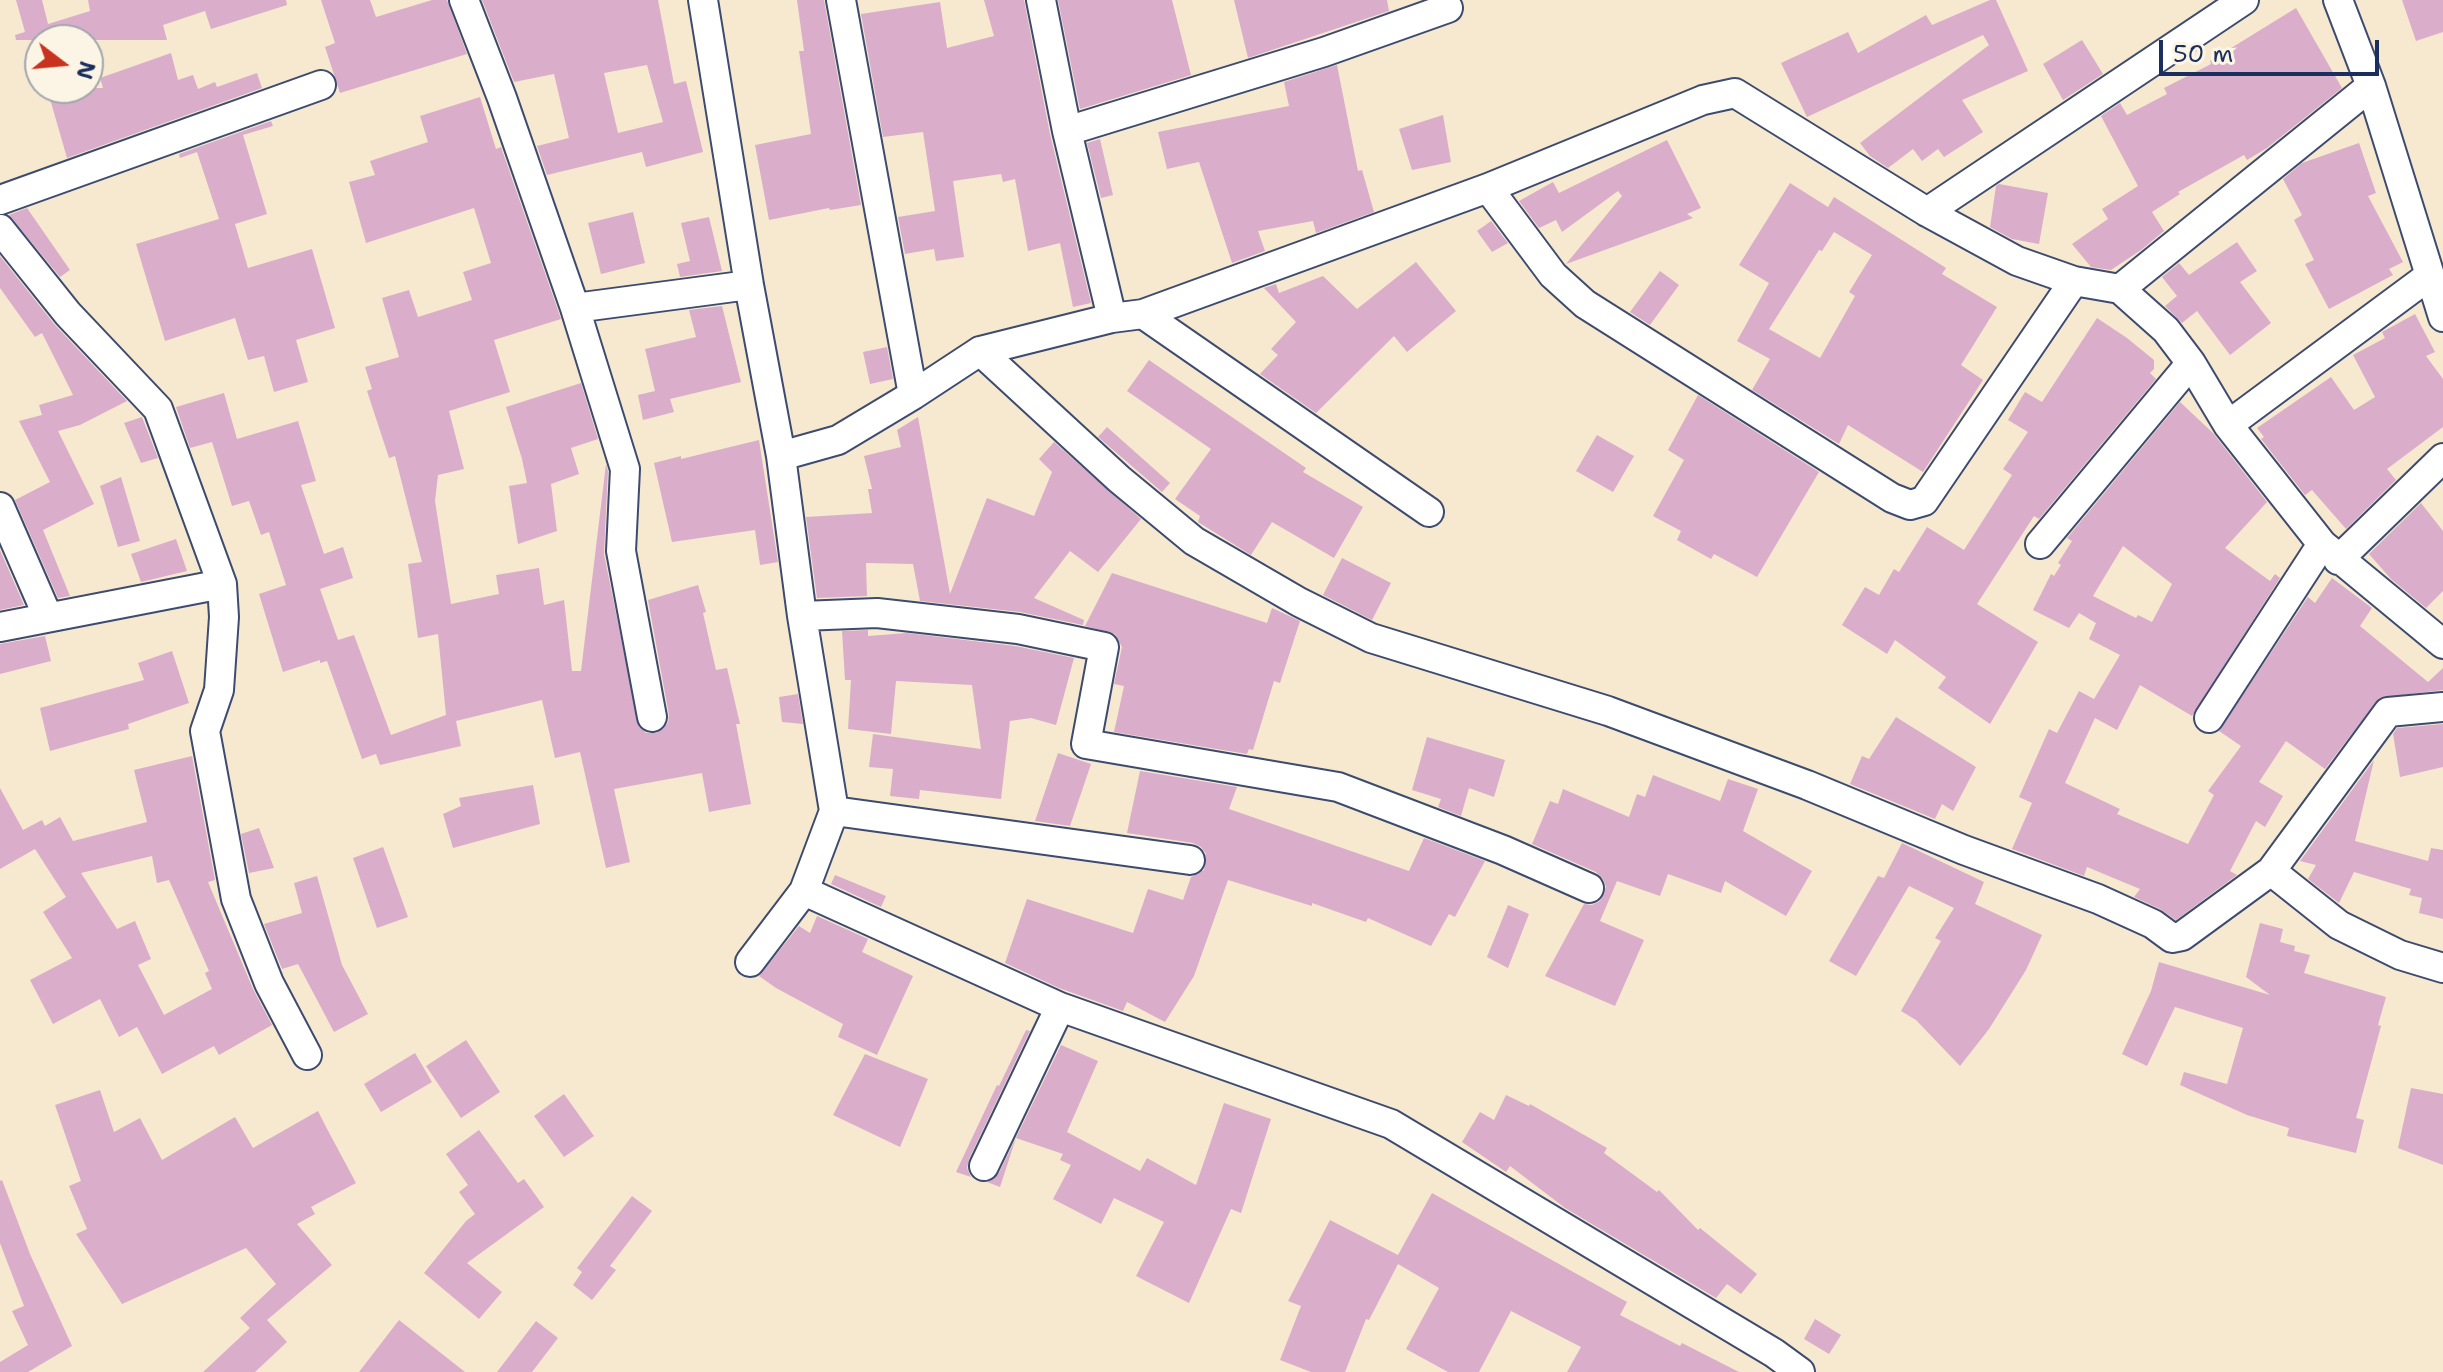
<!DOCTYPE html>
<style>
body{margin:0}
#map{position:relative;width:2443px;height:1372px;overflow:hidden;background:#f6e9d0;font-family:"Shantell Sans",sans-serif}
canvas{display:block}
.north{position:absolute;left:24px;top:24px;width:80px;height:80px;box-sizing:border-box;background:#fcf5e5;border:2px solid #a2a6af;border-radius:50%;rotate:106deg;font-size:22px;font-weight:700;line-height:32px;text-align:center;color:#1b2f5e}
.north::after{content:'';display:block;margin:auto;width:28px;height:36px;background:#c8321e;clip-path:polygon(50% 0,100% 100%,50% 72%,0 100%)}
.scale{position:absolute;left:2159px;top:40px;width:220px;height:36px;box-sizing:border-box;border:4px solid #1b2f5e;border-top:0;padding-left:10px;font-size:24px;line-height:28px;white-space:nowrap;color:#1b2f5e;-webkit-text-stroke:6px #fcf5e5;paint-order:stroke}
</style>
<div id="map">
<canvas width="2443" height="1372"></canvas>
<div class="north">N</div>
<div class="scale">50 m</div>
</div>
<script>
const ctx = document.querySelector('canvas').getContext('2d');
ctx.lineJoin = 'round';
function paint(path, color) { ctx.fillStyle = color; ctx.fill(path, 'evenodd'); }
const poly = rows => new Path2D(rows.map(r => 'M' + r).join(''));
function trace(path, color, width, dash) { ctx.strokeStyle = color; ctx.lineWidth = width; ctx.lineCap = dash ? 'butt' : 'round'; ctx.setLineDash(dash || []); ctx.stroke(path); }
const building = poly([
 [16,0,42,0,48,24,90,11,88,0,286,0,287,5,211,29,205,11,163,25,167,40,16,40,15,35,25,32],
 [321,0,370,0,376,17,432,0,447,0,467,54,340,93,325,47,335,43],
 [482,0,658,0,674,84,686,81,703,152,646,167,642,152,547,175,537,146,569,138,554,74,514,82],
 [647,65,663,122,618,133,604,73],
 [797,0,824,0,861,205,830,210,829,208,769,220,755,145,811,134,799,51,804,51],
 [984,0,1024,0,1050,134,1091,303,1073,307,1060,243,1028,251,1015,179,1003,182,1001,174,953,181,964,257,936,261,934,249,905,254,898,217,935,211,923,132,883,137,861,14,940,2,947,48,994,36],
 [1058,0,1172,0,1191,75,1080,109],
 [1234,0,1387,0,1389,11,1248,58],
 [1990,0,1996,0,2028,71,1962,100,1983,132,1944,157,1938,149,1922,161,1913,149,1888,168,1870,156,1860,143,1989,45,1983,35,1807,117,1781,63,1848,32,1858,53,1926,15,1932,25],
 [2402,0,2443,0,2443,32,2416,41],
 [2296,8,2342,88,2267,148,2247,160,2244,155,2178,192,2180,194,2152,212,2164,231,2141,250,2111,270,2091,267,2072,244,2108,219,2102,209,2138,186,2101,116,2120,103,2127,115,2167,94,2164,88,2211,64,2210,61],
 [2082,40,2103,74,2063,100,2043,64],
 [171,53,178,80,193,75,198,89,215,82,217,87,257,73,262,88,67,158,50,99,64,95,62,88,103,88,100,78],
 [1337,65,1358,171,1362,170,1374,212,1316,233,1313,221,1258,231,1265,251,1232,263,1199,162,1167,169,1158,132,1289,106,1284,82],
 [480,97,496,149,501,147,561,319,494,340,510,392,449,411,464,469,438,475,435,501,451,604,499,594,496,575,539,568,544,605,564,600,572,671,581,671,606,464,608,471,604,554,639,727,646,733,656,733,668,723,669,715,648,600,698,585,706,612,703,613,716,670,727,668,740,724,736,724,751,804,709,812,702,773,614,789,630,862,606,868,580,752,555,758,542,700,456,721,461,746,380,765,376,754,362,759,327,661,320,663,320,660,283,672,259,594,286,585,269,532,261,535,249,501,232,506,212,442,190,448,176,407,224,393,237,439,298,421,316,481,301,485,324,554,343,547,353,578,320,589,338,640,354,635,391,735,446,715,438,634,418,638,408,564,422,562,395,456,389,458,367,391,372,389,365,367,399,357,382,298,409,290,418,317,472,300,463,272,491,263,474,208,366,243,349,182,375,175,370,161,428,142,420,116],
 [1443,115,1451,162,1412,170,1399,129],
 [271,121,273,126,243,135,267,214,235,224,248,268,312,249,335,328,296,340,308,382,274,392,264,356,248,360,235,318,165,341,136,244,219,219,197,152,180,158,179,154],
 [1100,139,1113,195,1101,198,1087,143],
 [1667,140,1701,208,1687,214,1693,218,1566,264,1622,196,1618,191,1562,232,1556,220,1539,228,1519,201,1553,182,1559,193],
 [2359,143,2376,193,2368,196,2403,262,2389,269,2393,275,2329,309,2305,264,2314,260,2294,220,2302,215,2283,179,2302,163],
 [1790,183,1828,207,1834,197,1946,268,1942,274,1997,307,1961,365,1983,380,1923,472,1848,425,1839,444,1752,390,1770,359,1737,341,1769,283,1739,265],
 [1834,232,1872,255,1849,292,1855,296,1820,358,1769,329,1819,250,1822,251],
 [1999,184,2048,193,2039,244,2012,239,1990,227,1996,186],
 [27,208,70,270,60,277,9,215],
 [633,212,645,263,601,274,588,223],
 [709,217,722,271,680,277,677,264,690,261,681,223],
 [1491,221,1508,243,1492,252,1477,231],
 [2237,242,2257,271,2240,282,2271,323,2230,355,2197,311,2182,323,2165,306,2177,296,2162,277,2179,263,2189,275],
 [0,256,55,325,127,401,80,425,58,431,94,504,43,530,70,596,58,598,15,500,50,482,19,421,42,415,39,405,73,395,42,333,35,337,0,288],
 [1416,262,1456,311,1407,352,1394,336,1316,413,1260,374,1278,355,1271,349,1296,322,1264,288,1276,284,1279,293,1323,276,1357,309],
 [1660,271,1679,285,1650,325,1630,312],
 [722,306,741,382,670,399,674,412,643,420,638,395,655,391,645,349,696,337,689,310],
 [2415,314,2435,352,2426,356,2443,379,2443,427,2387,469,2396,480,2346,529,2312,490,2305,495,2261,439,2264,437,2257,428,2331,377,2354,410,2375,397,2353,355,2385,338,2382,332],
 [2097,318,2127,338,2154,360,2154,369,2150,373,2156,379,2039,519,2034,516,1977,604,2038,642,1990,724,1938,688,1946,677,1895,640,1887,654,1842,625,1865,587,1879,595,1894,569,1899,572,1927,527,1964,550,2012,475,2003,469,2028,432,2008,420,2025,392,2042,402],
 [887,347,893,379,870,384,863,352],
 [1149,360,1306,468,1303,472,1363,507,1334,558,1272,522,1251,555,1198,522,1200,516,1175,499,1211,449,1127,391],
 [581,383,598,439,571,448,579,474,551,484,557,531,518,544,509,486,527,483,522,459,506,407],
 [1698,395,1819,472,1757,577,1714,554,1711,559,1677,540,1681,531,1653,516,1684,460,1668,450],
 [2180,402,2213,433,2267,502,2225,548,2270,581,2275,574,2280,578,2192,716,2140,685,2117,730,2095,718,2065,783,2120,809,2117,814,2188,844,2214,795,2208,791,2241,746,2219,731,2308,597,2315,603,2332,578,2372,608,2360,626,2428,682,2443,668,2443,690,2379,698,2325,769,2286,741,2259,782,2283,796,2265,827,2256,821,2230,871,2237,875,2176,920,2160,909,2134,897,2140,889,2087,867,2084,876,2012,849,2032,803,2019,797,2049,729,2057,733,2079,691,2094,699,2120,655,2089,639,2096,623,2079,613,2069,628,2033,610,2051,574,2054,576,2061,565,2058,563,2072,541,2067,538],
 [2123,546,2172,584,2152,622,2138,615,2136,618,2093,596],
 [142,417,158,458,141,463,124,423],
 [918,417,950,594,987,498,1034,516,1052,472,1039,459,1054,442,1141,519,1098,572,1070,551,1034,598,1084,620,1083,625,1020,612,920,601,913,564,866,563,867,596,817,598,806,517,872,513,868,489,872,489,864,456,901,447,897,430],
 [1107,427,1170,483,1162,492,1098,437],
 [1597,435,1634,456,1613,492,1576,471],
 [759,440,778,562,760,565,755,530,672,542,654,463,681,456,681,459],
 [121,477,140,541,118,547,100,486],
 [2421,503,2443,531,2443,591,2426,608,2391,579,2369,554],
 [176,539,187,571,141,582,131,554],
 [0,550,24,605,0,610],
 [1342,558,1391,583,1372,620,1323,595],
 [1112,573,1267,623,1272,608,1300,621,1280,683,1274,681,1253,750,1249,749,1247,754,1114,732,1124,686,1114,684,1122,647,1115,634,1085,626],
 [868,630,868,636,907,633,1015,646,1074,658,1056,725,1031,718,1010,721,1001,799,920,790,919,799,890,796,893,769,869,767,873,734,981,749,972,685,896,681,891,734,848,729,851,680,845,680,842,631],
 [45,636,51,661,0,674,0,644],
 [172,651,189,703,128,724,129,729,50,751,40,708,144,680,138,663],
 [798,694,803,724,782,722,779,697],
 [1896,717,1976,767,1953,811,1942,804,1935,819,1850,784,1862,756,1869,759],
 [2443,724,2443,767,2400,777,2393,734,2397,728],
 [1427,737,1505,760,1494,797,1469,788,1461,816,1438,807,1441,799,1412,790],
 [1058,753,1091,764,1070,826,1035,821],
 [192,756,215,880,208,882,253,989,272,1025,219,1055,214,1046,162,1074,137,1027,119,1037,100,999,53,1024,30,980,72,958,43,912,66,897,35,849,0,869,0,788,23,830,42,820,45,826,60,817,73,841,147,822,134,770],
 [152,856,157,883,169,880,209,971,205,973,212,989,164,1015,138,965,151,959,135,921,117,929,81,873],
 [2374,760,2355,841,2428,861,2431,848,2443,850,2443,919,2419,913,2422,898,2409,895,2411,889,2354,872,2339,903,2308,879,2316,865,2300,861],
 [1140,771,1237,787,1229,809,1409,871,1424,838,1485,861,1455,917,1449,914,1431,946,1368,918,1366,922,1312,903,1312,906,1228,880,1194,976,1165,1022,1127,1002,1123,1011,1059,988,1005,963,1027,899,1133,933,1148,889,1183,900,1191,877,1204,870,1206,854,1201,847,1193,843,1127,833],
 [1653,775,1720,801,1728,779,1758,789,1743,831,1812,871,1786,916,1725,881,1721,893,1668,874,1660,896,1617,881,1600,921,1644,940,1615,1006,1545,976,1584,904,1592,905,1600,901,1606,887,1603,879,1596,872,1532,844,1550,801,1558,804,1563,789,1629,817,1637,794,1645,797],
 [533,785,540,824,453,848,443,814,461,806,459,798],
 [259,828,274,868,249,873,241,834],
 [1902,843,1984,882,1975,904,2042,935,2026,970,1989,1029,1960,1066,1916,1020,1901,1011,1941,941,1935,938,1954,908,1909,886,1856,976,1829,961,1878,876,1884,878],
 [383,847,408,917,377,928,353,858],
 [835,875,886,896,881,907,831,884],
 [317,876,342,965,368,1014,334,1032,298,964,282,969,264,924,302,913,294,883],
 [1508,905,1529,914,1508,968,1487,957],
 [817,916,868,939,862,952,913,976,877,1055,838,1037,843,1024,776,988,759,976,799,926,810,933],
 [2260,923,2283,929,2280,942,2295,946,2294,951,2310,955,2304,973,2386,997,2378,1025,2381,1026,2356,1118,2364,1120,2356,1153,2287,1136,2289,1128,2247,1115,2180,1085,2184,1072,2227,1084,2243,1028,2175,1007,2147,1066,2122,1054,2151,991,2159,962,2270,995,2246,977],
 [1026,1030,1030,1031,969,1159,967,1168,971,1177,956,1172,997,1085,999,1086],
 [466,1040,500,1092,461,1118,426,1066],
 [1061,1045,1098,1061,1067,1132,1140,1171,1147,1158,1196,1185,1224,1103,1271,1119,1241,1213,1231,1209,1189,1303,1136,1276,1164,1222,1114,1198,1101,1224,1053,1199,1071,1165,1060,1160,1063,1154,1016,1138,1000,1187,987,1182,999,1173],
 [415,1053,432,1082,381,1112,364,1084],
 [865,1054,928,1079,900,1147,833,1115],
 [2411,1088,2443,1094,2443,1165,2398,1148],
 [100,1090,114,1132,140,1118,162,1160,235,1117,253,1148,318,1111,325,1125,356,1183,311,1207,315,1214,297,1224,332,1265,267,1320,287,1342,255,1372,203,1372,250,1328,240,1318,276,1284,246,1248,122,1304,76,1234,87,1229,69,1186,81,1181,55,1105],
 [564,1094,594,1136,564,1157,534,1116],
 [1506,1095,1529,1106,1530,1104,1607,1148,1604,1153,1657,1192,1659,1190,1698,1230,1700,1228,1757,1274,1741,1294,1727,1284,1716,1298,1565,1208,1510,1166,1506,1172,1462,1142,1480,1112,1494,1120],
 [479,1130,518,1183,524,1179,544,1207,467,1263,502,1292,479,1319,424,1273,466,1221,475,1214,459,1192,468,1185,446,1154],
 [2,1180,30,1254,72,1346,28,1372,0,1372,0,1362,28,1345,12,1311,24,1306,0,1243,0,1181],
 [1432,1193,1627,1302,1620,1315,1680,1346,1682,1343,1739,1372,1567,1372,1581,1347,1511,1311,1479,1372,1448,1372,1406,1349,1439,1288,1398,1264,1369,1320,1366,1319,1345,1372,1311,1372,1280,1360,1301,1306,1288,1301,1330,1220,1398,1255],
 [632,1196,652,1211,610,1266,616,1270,592,1300,573,1285,582,1272,577,1268],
 [1815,1319,1841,1335,1829,1354,1804,1339],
 [399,1320,465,1372,359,1372],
 [536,1321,558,1338,532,1372,497,1372]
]);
const street = poly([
 [464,0,502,98,575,308,625,469,621,551,652,717],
 [703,0,749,285,781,456,802,616,834,811,804,891,750,962],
 [841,0,913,395],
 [1041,0,1067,131,1112,318],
 [2338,0,2371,86,2443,317],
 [1067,131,1324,52,1448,8],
 [1488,188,1553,275,1585,304,1892,498,1910,505,1924,501,2074,281],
 [0,200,321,85],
 [1927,212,2244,0],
 [0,229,68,314,158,409,222,584,224,617,219,690,205,731,236,899,269,983,307,1055],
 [2120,289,2371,86],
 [575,308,749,285],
 [1143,314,1429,512],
 [980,351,1119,479,1194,541,1299,602,1371,638,1608,711,1807,785,1964,850,2098,899,2153,924,2172,938,2182,936,2271,871,2388,712,2443,707],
 [2228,425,2429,276],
 [781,456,838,440,913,395,980,351,1112,318,1143,314,1488,188,1703,100,1735,93,1927,212,2017,261,2074,281,2120,289,2166,330,2191,363,2228,425,2322,544,2443,644],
 [0,507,48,617],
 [2040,544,2191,363],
 [2338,560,2443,458],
 [802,616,877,613,1018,629,1104,647,1086,744,1338,787,1503,850,1589,888],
 [0,627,222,584],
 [2209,718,2322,544],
 [834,811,1190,860],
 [2271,871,2339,925,2400,955,2443,968],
 [804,891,1060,1007,1391,1124,1774,1353,1800,1372],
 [984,1166,1060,1007]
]);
paint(building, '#daaeca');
trace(street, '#3c4b6f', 32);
trace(street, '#fff', 28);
</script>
